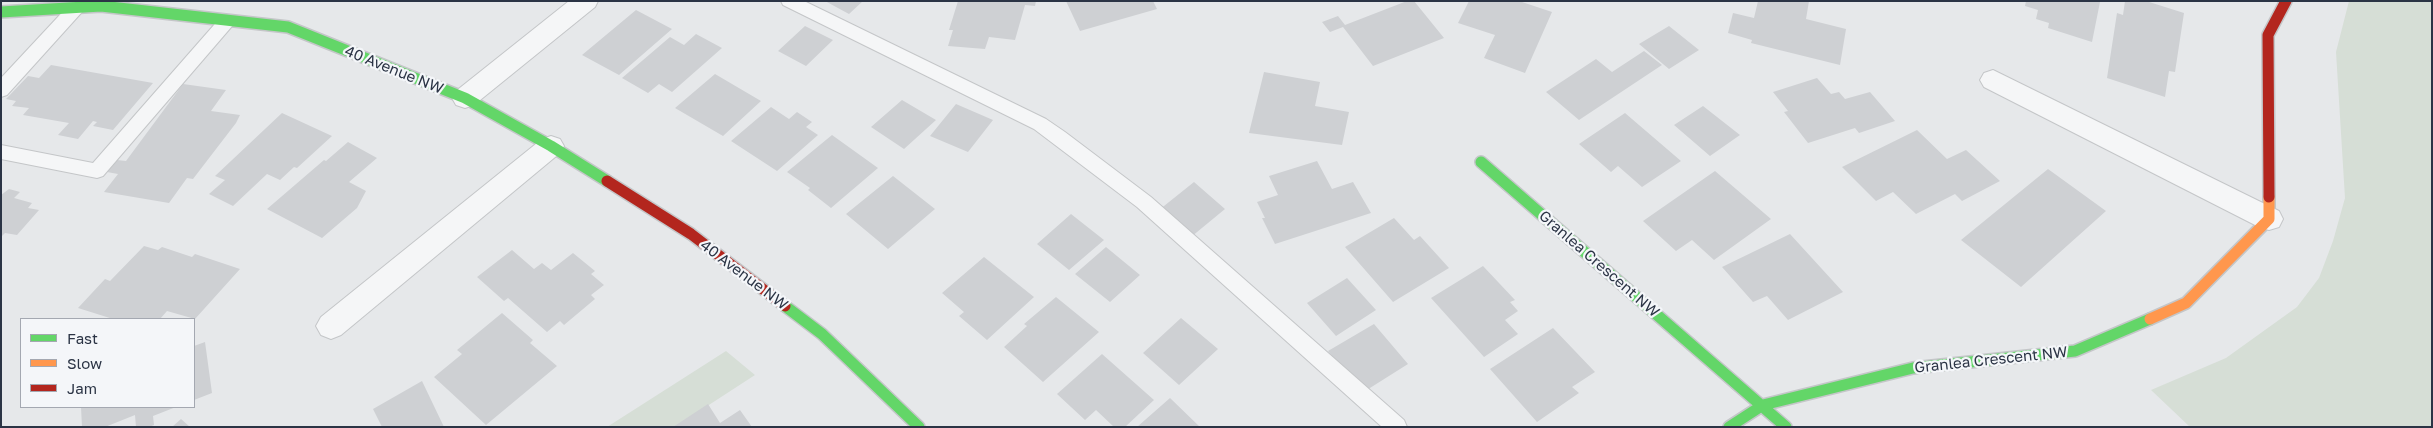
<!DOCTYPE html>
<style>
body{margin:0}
#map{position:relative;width:2433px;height:428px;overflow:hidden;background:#e6e8ea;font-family:"Golos Text",sans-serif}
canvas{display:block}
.frame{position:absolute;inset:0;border:2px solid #2b3445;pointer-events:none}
.legend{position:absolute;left:20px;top:318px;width:175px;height:90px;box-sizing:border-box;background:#f4f6f9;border:1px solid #a4a8b1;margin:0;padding:6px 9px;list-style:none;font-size:15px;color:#2b3445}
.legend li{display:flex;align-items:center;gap:10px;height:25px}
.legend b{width:25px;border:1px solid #a4a8b1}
</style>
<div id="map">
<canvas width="2433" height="428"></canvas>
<div class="frame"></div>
<ul class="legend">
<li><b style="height:6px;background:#63d668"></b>Fast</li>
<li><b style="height:6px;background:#ff974d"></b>Slow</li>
<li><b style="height:6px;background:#b3261e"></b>Jam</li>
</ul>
</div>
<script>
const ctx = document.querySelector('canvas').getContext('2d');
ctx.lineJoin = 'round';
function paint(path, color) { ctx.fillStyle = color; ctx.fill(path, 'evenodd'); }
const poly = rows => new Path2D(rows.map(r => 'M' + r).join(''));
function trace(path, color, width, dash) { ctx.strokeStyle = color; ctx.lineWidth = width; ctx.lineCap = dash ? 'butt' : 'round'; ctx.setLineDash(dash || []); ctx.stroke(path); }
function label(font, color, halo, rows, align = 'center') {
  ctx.font = font + ' "Golos Text",sans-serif'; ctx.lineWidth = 4.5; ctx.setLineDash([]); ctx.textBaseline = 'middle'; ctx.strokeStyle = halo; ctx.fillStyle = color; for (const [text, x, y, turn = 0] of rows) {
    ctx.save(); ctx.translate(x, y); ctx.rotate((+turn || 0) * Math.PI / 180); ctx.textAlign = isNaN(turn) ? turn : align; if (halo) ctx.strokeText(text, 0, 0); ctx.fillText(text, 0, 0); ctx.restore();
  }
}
const green = poly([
 [2349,1,2432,1,2432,427,2190,427,2151,390,2226,358,2297,307,2319,278,2333,241,2345,198,2336,52],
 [726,351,755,375,675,427,607,427]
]);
const building = poly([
 [825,1,863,1,849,14],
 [958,1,1036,1,1035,6,1025,5,1015,40,989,37,985,49,948,46,953,30,949,30],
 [1066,1,1153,1,1157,9,1080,31],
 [1407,1,1414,1,1444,38,1373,66,1343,27,1330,32,1322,22,1338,16,1345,25],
 [1469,1,1519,1,1552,12,1525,73,1484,58,1495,35,1458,23],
 [1758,1,1809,1,1806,19,1846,29,1840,65,1751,43,1752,40,1728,33,1733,13,1754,18],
 [2026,1,2100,2,2092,42,2048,28,2049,23,2036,19,2038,10,2025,6],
 [2125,1,2146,1,2184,13,2175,72,2169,71,2165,97,2107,78,2117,13,2123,15],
 [636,10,672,29,619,75,582,55],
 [805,26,833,40,806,66,778,51],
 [1669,26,1699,50,1669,69,1639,44],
 [696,34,722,48,672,92,659,84,648,93,622,78,670,37,684,45],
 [1644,51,1662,65,1579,120,1546,92,1596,59,1612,72],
 [51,65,153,83,113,130,93,126,97,122,93,121,78,139,58,135,69,123,23,115,29,108,12,106,16,101,6,99,28,76,39,78],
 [1264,72,1320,82,1315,106,1349,112,1342,145,1249,133],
 [715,74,761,101,723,136,675,108],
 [1817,78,1831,94,1839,92,1845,99,1870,92,1895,121,1859,133,1855,128,1808,143,1784,112,1788,111,1773,92],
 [183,84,226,90,211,111,240,115,236,123,193,179,187,178,169,203,104,192,118,174,107,172,117,160,126,161],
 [902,100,936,120,904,149,871,127],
 [956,104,993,120,968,152,930,136],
 [1703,106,1740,135,1710,156,1674,125],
 [771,107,789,119,797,112,812,122,806,127,818,135,777,171,731,141],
 [282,113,332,136,297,168,294,167,280,180,267,174,233,206,209,194,225,180,215,176],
 [1625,113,1681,161,1642,187,1618,166,1611,172,1579,144],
 [1917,130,1947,159,1966,150,2000,181,1962,201,1955,194,1916,214,1893,192,1876,201,1842,167],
 [832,135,878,168,831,208,808,190,810,188,787,172],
 [348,142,377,158,349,182,366,191,357,208,322,238,267,209,324,160,326,161],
 [1317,161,1332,189,1353,182,1371,213,1275,244,1262,218,1265,218,1257,202,1278,195,1269,176],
 [2048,169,2106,211,2021,287,1961,240],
 [1715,171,1771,219,1714,260,1692,240,1676,251,1643,221],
 [893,176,935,209,888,249,846,214],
 [1194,182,1225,209,1191,237,1159,210],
 [9,189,20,192,14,198,32,203,28,208,39,210,17,235,5,233,1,237,1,195],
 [1071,214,1104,240,1069,270,1037,244],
 [1394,218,1414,240,1420,236,1449,268,1393,302,1345,247],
 [1790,234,1843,292,1788,320,1767,296,1753,302,1722,267],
 [144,246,158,250,162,247,192,257,195,254,240,269,195,319,167,311,160,319,113,319,78,308,105,279,110,281],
 [1106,247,1140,275,1110,302,1075,274],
 [512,250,534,269,542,263,551,270,573,253,595,271,591,274,604,285,591,295,595,299,564,325,560,321,547,332,508,298,504,301,477,277],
 [984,257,1034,297,987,340,959,316,964,312,942,293],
 [1483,266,1515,300,1510,302,1518,311,1505,320,1518,334,1484,357,1431,298],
 [1347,278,1376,310,1336,336,1307,303],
 [1056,297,1099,332,1043,382,1004,347,1027,326,1024,324],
 [502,313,533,340,530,343,557,366,486,425,434,377,462,354,457,350],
 [1181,318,1218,349,1179,385,1143,353],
 [1374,324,1408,364,1362,393,1328,351],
 [1553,328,1595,372,1572,387,1579,393,1537,422,1490,369],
 [205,342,212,393,194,400,194,346],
 [1102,354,1154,400,1125,427,1114,427,1096,410,1085,420,1057,394],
 [422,381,444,427,382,427,373,409],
 [1170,398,1200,427,1137,427],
 [708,404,720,423,740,410,752,427,673,427],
 [81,407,176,407,153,416,154,425,149,427,136,427,135,415,105,427,82,427],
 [181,419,190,427,172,427]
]);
const lane = poly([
 [781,1,804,1,1046,119,1065,132,1151,197,1404,420,1407,427,1382,427,1137,207,1034,129,783,5,781,1],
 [76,2,82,4,84,8,82,12,7,95,1,97,1,78,70,4,76,2],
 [227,15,233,17,235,21,233,25,103,176,97,178,1,159,1,145,93,163,221,17,227,15]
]);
const street = poly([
 [569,1,598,1,595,7,474,105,465,108,456,105,452,98,456,91,569,1],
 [1993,70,2279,211,2283,219,2279,227,2269,230,2259,227,1984,87,1980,80,1984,73,1993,70],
 [551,136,560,139,564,146,560,153,341,335,331,339,321,335,316,326,321,317,542,139,551,136]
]);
const fast = poly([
 [1,12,101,6,288,27,465,98,551,146,607,181],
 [1481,162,1786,427],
 [785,306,822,334,919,427],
 [1729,427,1763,405,1913,368,2075,351,2150,319]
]);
const slow = poly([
 [2150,319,2186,303,2269,219,2269,197]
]);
const jam = poly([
 [607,181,691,234,785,306],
 [2269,197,2268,35,2286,1]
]);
const streetNames = [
 ["40 Avenue NW",394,70,22],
 ["Granlea Crescent NW",1599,264,41],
 ["40 Avenue NW",744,275,37],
 ["Granlea Crescent NW",1991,360,-6]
];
paint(green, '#d6ded6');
paint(building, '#ced0d3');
trace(lane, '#c4c6c8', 2);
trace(street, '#c4c6c8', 2);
trace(fast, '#c4c6c8', 14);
trace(slow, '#c4c6c8', 14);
trace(jam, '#c4c6c8', 14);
paint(lane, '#f5f6f7');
paint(street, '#f5f6f7');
trace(fast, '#63d668', 11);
trace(slow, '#ff974d', 11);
trace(jam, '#b3261e', 11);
label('15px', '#2b3445', '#f4f6f9', streetNames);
</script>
